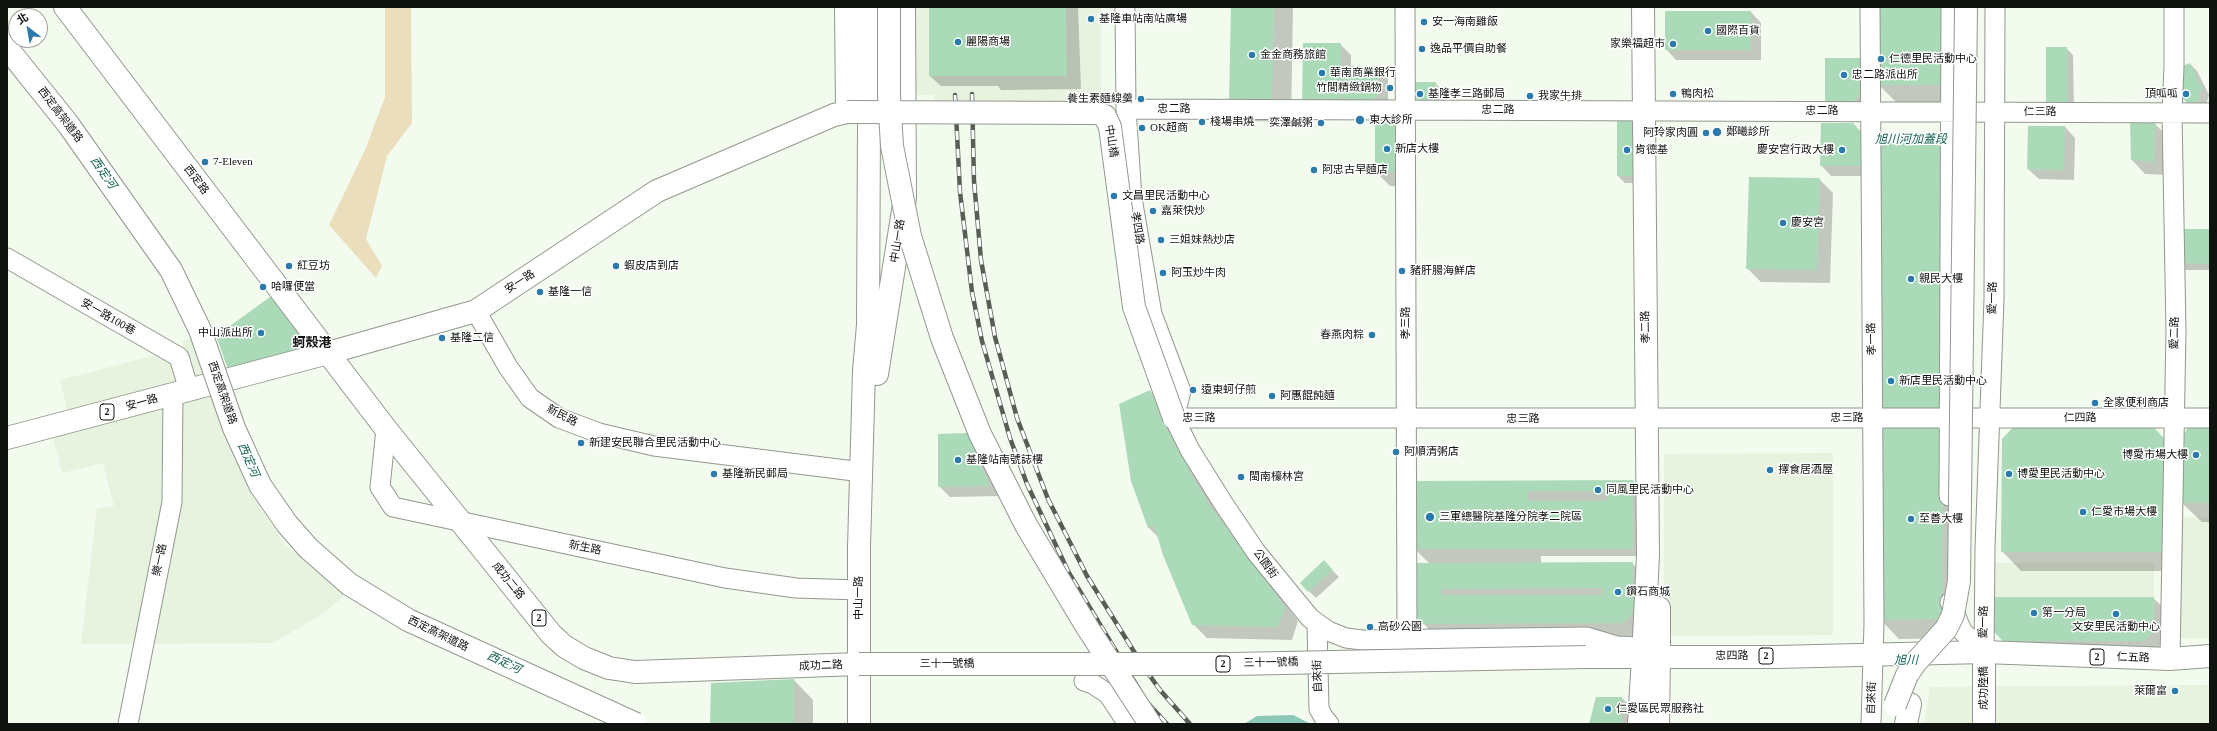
<!DOCTYPE html>
<meta charset="utf-8">
<style>
body{margin:0}
#map{position:relative;width:2217px;height:731px;overflow:hidden;background:#f3faee;font-family:"Times New Roman","Noto Sans TC",serif}
canvas{display:block}
.frame{position:absolute;inset:0;border:8px solid #10130f;pointer-events:none}
.north{position:absolute;left:8px;top:8px;width:40px;height:40px;box-sizing:border-box;background:#fff;border:1px solid #9fa19f;border-radius:50%;rotate:329deg;font-size:11px;font-weight:700;line-height:16px;text-align:center;color:#10130f}
.north::after{content:'';display:block;margin:auto;width:14px;height:18px;background:#2a7aab;clip-path:polygon(50% 0,100% 100%,50% 72%,0 100%)}
</style>
<div id="map">
<canvas width="2217" height="731"></canvas>
<div class="frame"></div>
<div class="north">北</div>
</div>
<script>
const ctx = document.querySelector('canvas').getContext('2d');
ctx.lineJoin = 'round';
function paint(path, color) { ctx.fillStyle = color; ctx.fill(path, 'evenodd'); }
const poly = rows => new Path2D(rows.map(r => 'M' + r).join(''));
function trace(path, color, width, dash) { ctx.strokeStyle = color; ctx.lineWidth = width; ctx.lineCap = dash ? 'butt' : 'round'; ctx.setLineDash(dash || []); ctx.stroke(path); }
function label(font, color, halo, rows, align = 'center') {
  ctx.font = font + ' "Times New Roman","Noto Sans TC",serif'; ctx.lineWidth = 3; ctx.setLineDash([]); ctx.textBaseline = 'middle'; ctx.strokeStyle = halo; ctx.fillStyle = color; for (const [text, x, y, turn = 0] of rows) {
    ctx.save(); ctx.translate(x, y); ctx.rotate((+turn || 0) * Math.PI / 180); ctx.textAlign = isNaN(turn) ? turn : align; if (halo) ctx.strokeText(text, 0, 0); ctx.fillText(text, 0, 0); ctx.restore();
  }
}
const built = poly([
 [916,7,1101,7,1101,110,934,107,934,95,916,95],
 [192,338,203,362,223,431,250,492,285,545,345,591,344,596,324,613,273,643,81,644,97,508,114,506,103,463,62,473,51,430,71,425,60,380,183,348,183,340],
 [1833,453,1833,635,1664,636,1664,454],
 [2176,517,2210,518,2210,638,2174,638],
 [1991,563,2154,563,2154,597,1991,597],
 [2210,685,2210,724,1924,724,1930,687]
]);
const green = poly([
 [385,7,411,7,412,123,387,156,366,239,382,266,376,278,329,225,365,150,385,97]
]);
const water = poly([
 [1293,715,1311,724,1244,724,1257,716]
]);
const pier = poly([
 [1878,85,1944,85,1944,139,1878,140],
 [1943,619,1943,622,1927,633,1927,689,1886,690,1886,633,1879,623,1879,620]
]);
const shadow = poly([
 [930,7,1078,7,1081,89,1001,90,998,86,941,86,930,76],
 [1232,7,1293,8,1291,122,1250,121,1230,102],
 [1879,7,1963,104,1898,104,1879,85],
 [1751,12,1761,23,1761,60,1676,60,1666,49],
 [1340,44,1351,55,1351,67,1377,67,1388,78,1388,105,1303,102],
 [2066,48,2073,55,2074,109,2054,109],
 [1826,59,1873,103,1836,112,1826,102],
 [2190,64,2197,71,2209,95,2205,109,2195,109,2178,92],
 [1413,83,1435,83,1446,93,1446,113],
 [1627,117,1643,183,1625,183,1618,176],
 [1376,119,1412,186,1390,186,1376,172],
 [2154,123,2168,137,2167,175,2145,174,2132,160],
 [1853,124,1873,176,1831,176,1821,165],
 [2065,127,2075,138,2074,180,2039,179,2028,169],
 [1944,140,1962,638,1899,639,1880,619],
 [1819,179,1833,193,1830,283,1761,282,1747,268],
 [2210,230,2210,270,2185,270,2178,263],
 [277,293,316,344,243,385],
 [1150,391,1164,404,1207,493,1224,522,1298,621,1292,640,1207,638,1193,624,1159,538,1148,527],
 [2151,426,2171,445,2210,427,2210,522,2202,522,2183,504,2182,571,2021,571,2002,551],
 [966,434,977,445,999,496,950,497,939,486],
 [1633,481,1647,495,1639,556,1541,556,1541,564,1632,563,1646,577,1637,637,1438,638,1424,624,1430,564,1415,549,1415,482],
 [1331,569,1339,577,1316,598,1301,583],
 [2153,598,2164,608,2164,641,2155,651,2023,660,1993,629],
 [794,680,813,700,813,724,711,724],
 [1596,698,1622,698,1633,709,1632,724,1590,724]
]);
const building = poly([
 [929,7,1066,7,1067,76,929,76],
 [1231,7,1274,7,1272,103,1229,102],
 [1878,7,1945,7,1944,85,1878,85],
 [1665,11,1751,11,1751,50,1665,50],
 [1303,43,1341,43,1340,103,1302,102],
 [2046,47,2067,47,2067,103,2046,103],
 [1825,58,1863,58,1863,92,1853,102,1825,102],
 [2190,63,2202,88,2198,102,2187,103,2177,92,2178,68],
 [1342,66,1378,66,1378,95,1370,103,1342,103],
 [1412,82,1436,82,1436,102,1420,103,1413,95],
 [1617,116,1627,116,1636,123,1637,176,1617,176],
 [1375,118,1392,118,1399,125,1399,172,1375,172],
 [2130,122,2155,122,2154,162,2131,160],
 [1821,123,1853,123,1863,134,1863,166,1820,166],
 [2028,126,2065,126,2064,170,2027,169],
 [1944,139,1943,619,1879,620,1878,140],
 [1749,177,1820,178,1817,270,1746,269],
 [2178,229,2210,229,2210,264,2177,263],
 [277,292,302,330,294,351,229,372,216,336],
 [1150,390,1193,478,1211,507,1285,607,1278,627,1192,625,1163,555,1154,525,1148,528,1131,481,1119,404],
 [2015,425,2152,425,2165,440,2163,552,2001,552,2002,439],
 [2189,426,2210,426,2210,503,2181,503,2181,439],
 [967,433,990,486,938,487,938,434],
 [1633,480,1633,549,1414,549,1414,481],
 [1528,491,1608,491,1608,501,1528,501],
 [1324,560,1333,570,1308,592,1300,583],
 [1633,562,1633,613,1623,623,1423,624,1414,614,1414,563],
 [1603,588,1603,595,1441,595,1441,589],
 [1991,597,2154,597,2154,631,2145,641,2003,641,1992,630],
 [794,679,794,724,710,724,711,683],
 [1596,697,1622,697,1622,724,1589,724]
]);
const minor = poly([
 [1125,7,1126,109,1132,198,1152,314,1181,391,1174,418],
 [1405,7,1407,639],
 [1870,7,1874,623,1871,724],
 [1126,109,2210,113],
 [7,258,179,357,189,390],
 [476,311,508,367,530,398,559,418,599,433,654,446,862,472],
 [1174,418,2210,418],
 [1174,418,1190,450,1223,503,1256,552,1310,618,1328,631,1346,638,1362,640,1587,637,1617,646,1643,647],
 [386,429,380,487,393,507,725,578,796,588,859,590],
 [1949,496,1951,7],
 [1950,602,1962,631,1984,652],
 [1317,624,1319,709,1324,718,1329,724],
 [1984,652,1985,548,1994,299,1995,7],
 [2170,659,2176,331,2172,113,2174,67,2174,7],
 [1084,681,1093,684,1108,694,1128,724],
 [128,724,172,502,173,394]
]);
const tertiary = poly([
 [65,7,328,353,476,311,657,191,834,115,847,112,846,7],
 [877,374,905,198,904,7],
 [1659,608,1659,656],
 [1984,652,1984,724],
 [1643,657,1648,555,1643,7],
 [859,724,859,547,864,371,868,325,869,125,866,7]
]);
const primary = poly([
 [7,438,328,353,386,429,551,634,564,646,584,658,609,668,635,672,859,664],
 [1586,657,1776,657,1984,652,2170,659,2210,656]
]);
const motorway = poly([
 [1639,724,1643,657],
 [1658,724,1659,656],
 [1906,724,1910,704]
]);
const rail = poly([
 [972,94,974,181,981,260,995,337,1017,418,1048,499,1087,576,1143,666,1160,690,1190,724],
 [955,95,960,192,972,292,982,341,1010,438,1027,484,1069,573,1146,701,1167,724]
]);
const tertiaryBridge = poly([
 [7,48,68,124,171,270,200,330,234,428,260,485,287,524,308,548,349,584,408,620,636,724],
 [847,112,1097,113,1105,116,1110,127,1134,307,1174,418]
]);
const primaryBridge = poly([
 [859,664,1232,664,1586,657]
]);
const motorwayBridge = poly([
 [889,7,889,95,892,146,910,236,942,338,980,434,1026,525,1087,627,1150,724],
 [1895,705,1907,675,1916,662,1946,629,1953,615,1959,581,1966,7]
]);
const markers = [
 [1091,19,4,"#2a7aab"],
 [1424,22,4,"#2a7aab"],
 [1708,31,4,"#2a7aab"],
 [958,42,4,"#2a7aab"],
 [1673,44,4,"#2a7aab"],
 [1422,49,4,"#2a7aab"],
 [1252,55,4,"#2a7aab"],
 [1881,59,4,"#2a7aab"],
 [1322,73,4,"#2a7aab"],
 [1844,75,4,"#2a7aab"],
 [1390,88,4,"#2a7aab"],
 [1420,94,4,"#2a7aab"],
 [1673,94,4,"#2a7aab"],
 [2186,94,4,"#2a7aab"],
 [1530,96,4,"#2a7aab"],
 [1141,99,4,"#2a7aab"],
 [1360,120,5,"#2a7aab"],
 [1202,122,4,"#2a7aab"],
 [1321,123,4,"#2a7aab"],
 [1142,128,4,"#2a7aab"],
 [1717,132,5,"#2a7aab"],
 [1706,133,4,"#2a7aab"],
 [1387,149,4,"#2a7aab"],
 [1627,150,4,"#2a7aab"],
 [1842,150,4,"#2a7aab"],
 [205,162,4,"#2a7aab"],
 [1314,170,4,"#2a7aab"],
 [1114,196,4,"#2a7aab"],
 [1153,211,4,"#2a7aab"],
 [1783,223,4,"#2a7aab"],
 [1161,240,4,"#2a7aab"],
 [289,266,4,"#2a7aab"],
 [616,266,4,"#2a7aab"],
 [1402,271,4,"#2a7aab"],
 [1163,273,4,"#2a7aab"],
 [1911,279,4,"#2a7aab"],
 [263,287,4,"#2a7aab"],
 [540,292,4,"#2a7aab"],
 [261,333,4,"#2a7aab"],
 [1372,335,4,"#2a7aab"],
 [442,338,4,"#2a7aab"],
 [1891,381,4,"#2a7aab"],
 [1193,390,4,"#2a7aab"],
 [1272,396,4,"#2a7aab"],
 [2095,403,4,"#2a7aab"],
 [581,443,4,"#2a7aab"],
 [1396,452,4,"#2a7aab"],
 [2196,455,4,"#2a7aab"],
 [958,460,4,"#2a7aab"],
 [1770,470,4,"#2a7aab"],
 [714,474,4,"#2a7aab"],
 [2009,474,4,"#2a7aab"],
 [1241,477,4,"#2a7aab"],
 [1598,490,4,"#2a7aab"],
 [2083,512,4,"#2a7aab"],
 [1430,517,5,"#2a7aab"],
 [1911,519,4,"#2a7aab"],
 [1618,592,4,"#2a7aab"],
 [2034,613,4,"#2a7aab"],
 [2116,614,4,"#2a7aab"],
 [1370,627,4,"#2a7aab"],
 [2175,691,4,"#2a7aab"],
 [1608,709,4,"#2a7aab"]
];
const shields = [
 [107,412,14],
 [539,618,14],
 [1766,656,14],
 [2097,657,14],
 [1223,664,14]
];
const shieldNames = [
 ["2",107,412],
 ["2",539,618],
 ["2",1766,656],
 ["2",2097,657],
 ["2",1223,664]
];
const poiNames = [
 ["基隆車站南站廣場",1099,19],
 ["安一海南雞飯",1432,22],
 ["國際百貨",1716,31],
 ["麗陽商場",966,42],
 ["家樂福超市",1665,44,"right"],
 ["逸品平價自助餐",1430,49],
 ["金金商務旅館",1260,55],
 ["仁德里民活動中心",1889,59],
 ["華南商業銀行",1330,73],
 ["忠二路派出所",1852,75],
 ["竹間精緻鍋物",1382,88,"right"],
 ["基隆孝三路郵局",1428,94],
 ["鴨肉松",1681,94],
 ["頂呱呱",2178,94,"right"],
 ["我家牛排",1538,96],
 ["養生素麵線羹",1133,99,"right"],
 ["東大診所",1369,120],
 ["棧場串燒",1210,122],
 ["奕澤鹹粥",1313,123,"right"],
 ["OK超商",1150,128],
 ["鄭曦診所",1726,132],
 ["阿玲家肉圓",1698,133,"right"],
 ["新店大樓",1395,149],
 ["肯德基",1635,150],
 ["慶安宮行政大樓",1834,150,"right"],
 ["7-Eleven",213,162],
 ["阿忠古早麵店",1322,170],
 ["文昌里民活動中心",1122,196],
 ["嘉萊快炒",1161,211],
 ["慶安宮",1791,223],
 ["三姐妹熱炒店",1169,240],
 ["紅豆坊",297,266],
 ["蝦皮店到店",624,266],
 ["豬肝腸海鮮店",1410,271],
 ["阿玉炒牛肉",1171,273],
 ["親民大樓",1919,279],
 ["哈囉便當",271,287],
 ["基隆一信",548,292],
 ["中山派出所",253,333,"right"],
 ["春燕肉粽",1364,335,"right"],
 ["基隆二信",450,338],
 ["新店里民活動中心",1899,381],
 ["遠東蚵仔煎",1201,390],
 ["阿惠餛飩麵",1280,396],
 ["全家便利商店",2103,403],
 ["新建安民聯合里民活動中心",589,443],
 ["阿順清粥店",1404,452],
 ["博愛市場大樓",2188,455,"right"],
 ["基隆站南號誌樓",966,460],
 ["擇食居酒屋",1778,470],
 ["基隆新民郵局",722,474],
 ["博愛里民活動中心",2017,474],
 ["閩南檺林宮",1249,477],
 ["同風里民活動中心",1606,490],
 ["仁愛市場大樓",2091,512],
 ["三軍總醫院基隆分院孝二院區",1439,517],
 ["至善大樓",1919,519],
 ["鑽石商城",1626,592],
 ["第一分局",2042,613],
 ["高砂公園",1378,627],
 ["文安里民活動中心",2116,627,"center"],
 ["萊爾富",2167,691,"right"],
 ["仁愛區民眾服務社",1616,709]
];
const streetNames = [
 ["忠二路",1174,109],
 ["忠二路",1498,110],
 ["忠二路",1822,111],
 ["仁三路",2040,112],
 ["西定高架道路",60,115,53],
 ["中山橋",1111,141,81],
 ["西定路",196,180,53],
 ["孝四路",1137,228,81],
 ["中山一路",898,241,-81],
 ["安一路",520,282,-33],
 ["愛一路",1993,298,-89],
 ["安一路100巷",108,317,30],
 ["孝三路",1406,323,-90],
 ["孝二路",1646,327,-91],
 ["愛二路",2175,333,-89],
 ["孝一路",1872,339,-91],
 ["西定高架道路",222,393,71],
 ["安一路",142,403,-16],
 ["新民路",562,416,27],
 ["忠三路",1199,418],
 ["忠三路",1847,418],
 ["仁四路",2080,418],
 ["忠三路",1523,419],
 ["新生路",585,548,11],
 ["樂一路",160,560,-78],
 ["公園街",1265,564,54],
 ["成功二路",508,581,51],
 ["中山一路",859,598,-90],
 ["愛一路",1984,622,-89],
 ["西定高架道路",438,634,26],
 ["忠四路",1732,656],
 ["仁五路",2133,658,2],
 ["三十一號橋",1271,663,-1],
 ["三十一號橋",947,664],
 ["成功二路",821,666,-2],
 ["自來街",1318,676,-92],
 ["成功陸橋",1984,688,-90],
 ["自來街",1872,698,-88]
];
const waterNames = [
 ["旭川河加蓋段",1911,140],
 ["西定河",103,173,55],
 ["西定河",248,460,66],
 ["旭川",1906,661],
 ["西定河",504,663,25]
];
const quarterNames = [
 ["蚵殼港",312,344]
];
paint(built, '#e7f2df');
paint(green, '#ebdebc');
paint(water, '#8bc8b7');
paint(pier, '#f3faee');
paint(shadow, '#0003');
paint(building, '#abdab9');
trace(minor, '#92988d', 21);
trace(tertiary, '#92988d', 24);
trace(primary, '#92988d', 24);
trace(motorway, '#92988d', 24);
trace(minor, '#fff', 19);
trace(tertiary, '#fff', 22);
trace(primary, '#fff', 22);
trace(motorway, '#fff', 22);
trace(rail, '#585d56', 4.5);
trace(rail, '#fff', 3, [9]);
trace(tertiaryBridge, '#92988d', 24, []);
trace(primaryBridge, '#92988d', 24, []);
trace(motorwayBridge, '#92988d', 24, []);
trace(tertiaryBridge, '#fff', 22);
trace(primaryBridge, '#fff', 22);
trace(motorwayBridge, '#fff', 22);
for (const [x, y, r, color] of markers) { const dot = new Path2D(); dot.arc(x, y, r, 0, 2 * Math.PI); ctx.fillStyle = color; ctx.fill(dot); trace(dot, '#fff', 1.5); }
for (const [x, y, w] of shields) { const box = new Path2D(); box.roundRect(x - w / 2, y - 8, w, 16, 3); ctx.fillStyle = '#fff'; ctx.fill(box); trace(box, '#10130f', 1); }
label('bold 10px', '#10130f', null, shieldNames);
label('11px', '#10130f', '#fff', poiNames, 'left');
label('11px', '#10130f', '#fff', streetNames);
label('italic 12px', '#146353', '#fff', waterNames);
label('bold 13px', '#10130f', '#fff', quarterNames);
</script>
